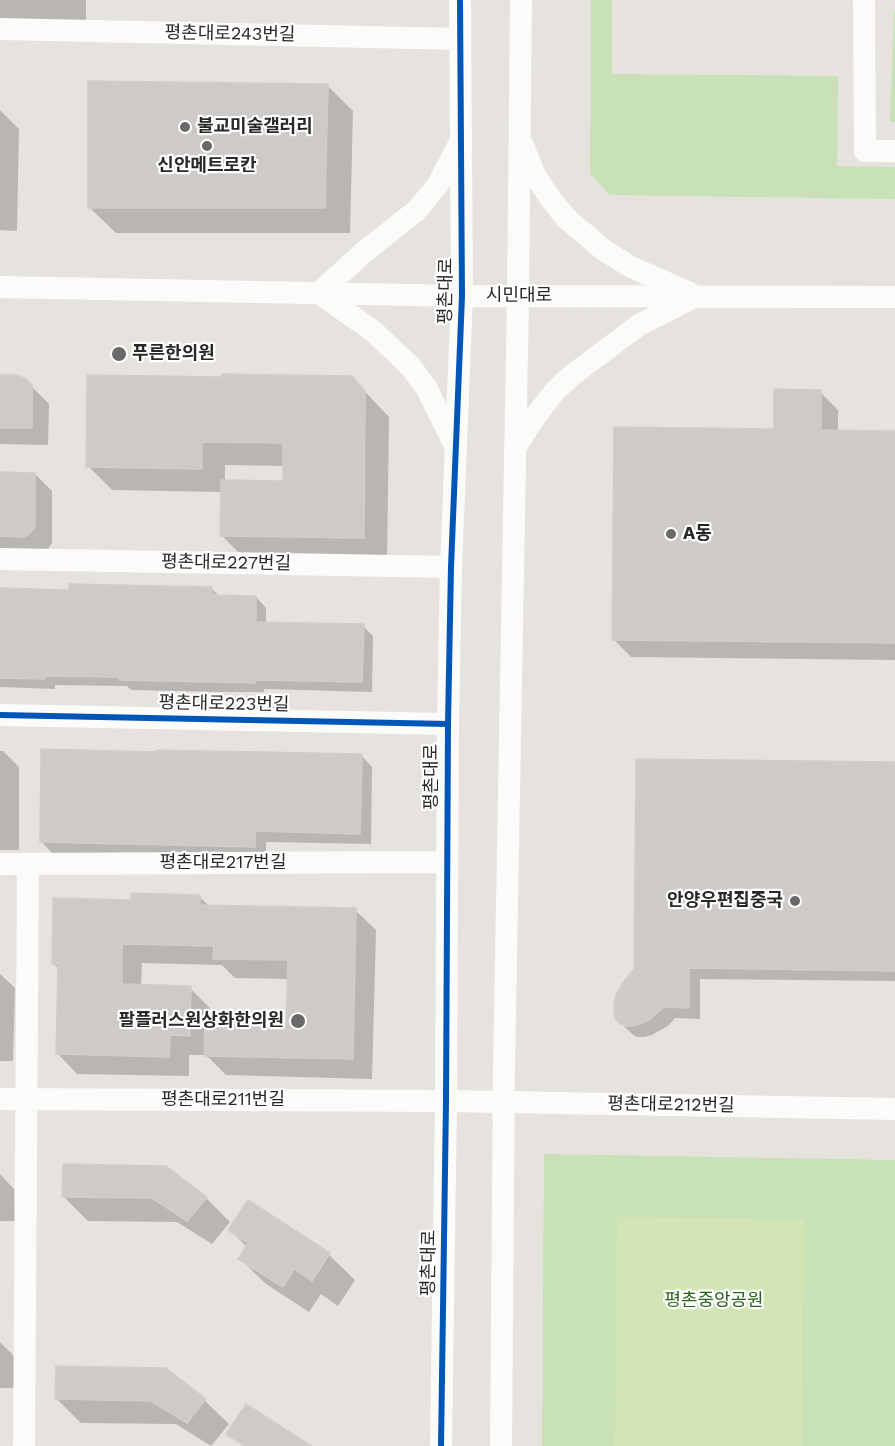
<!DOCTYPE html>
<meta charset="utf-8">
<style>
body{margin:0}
canvas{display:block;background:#e6e2de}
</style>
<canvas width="895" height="1446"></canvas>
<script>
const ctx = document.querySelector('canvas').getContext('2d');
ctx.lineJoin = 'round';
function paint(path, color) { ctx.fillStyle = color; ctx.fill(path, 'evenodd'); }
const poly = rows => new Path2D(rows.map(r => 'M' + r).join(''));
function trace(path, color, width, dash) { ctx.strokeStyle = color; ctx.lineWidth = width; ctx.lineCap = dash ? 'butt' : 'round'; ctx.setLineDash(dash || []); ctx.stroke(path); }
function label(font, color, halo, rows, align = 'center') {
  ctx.font = font + ' "Work Sans","Noto Sans KR",sans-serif'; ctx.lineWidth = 4.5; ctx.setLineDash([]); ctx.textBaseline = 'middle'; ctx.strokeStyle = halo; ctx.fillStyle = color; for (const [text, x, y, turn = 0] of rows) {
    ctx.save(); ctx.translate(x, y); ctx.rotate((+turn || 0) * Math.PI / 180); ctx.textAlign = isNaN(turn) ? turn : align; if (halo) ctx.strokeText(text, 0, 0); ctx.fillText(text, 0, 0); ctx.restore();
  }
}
const green = poly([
 [591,0,612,0,612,74,838,76,837,166,895,167,895,199,610,195,590,174],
 [894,12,895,12,895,122,890,122],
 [544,1154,895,1160,895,1446,542,1446]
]);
const pitch = poly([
 [617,1217,804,1219,802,1446,615,1446]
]);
const shadow = poly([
 [0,0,86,0,86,21,0,21],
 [327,85,353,111,350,233,116,233,90,208],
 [0,110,19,129,17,231,0,230],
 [0,376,25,380,49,404,48,445,0,444],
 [351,377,389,417,387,561,246,560,222,536,222,492,112,490,88,466,224,378],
 [225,465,284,466,284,483,225,482],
 [820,392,838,410,838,432,895,433,895,660,631,657,613,639,775,431],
 [0,474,35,474,52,491,52,543,48,549,0,551],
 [0,589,70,591,212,589,220,597,256,597,266,608,266,624,363,626,373,636,372,692,264,689,264,692,221,692,131,690,127,686,55,685,55,689,0,687],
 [0,751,3,751,19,767,19,850,0,850],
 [361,755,372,767,371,844,266,842,266,858,52,853,41,841],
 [895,764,895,981,700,979,700,1019,675,1018,669,1025,652,1035,644,1037,637,1037,632,1034,620,1022],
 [199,896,209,906,355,910,376,930,372,1079,226,1075,206,1055,189,1055,189,1076,77,1074,57,1053,59,969,53,963,132,901],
 [142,963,222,965,235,978,289,979,288,1027,210,1025,210,1008,190,988,141,986],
 [0,974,15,988,13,1061,0,1061],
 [0,1174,14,1189,15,1221,0,1221],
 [64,1197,206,1198,230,1222,212,1244,177,1222,88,1221],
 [248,1202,329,1255,355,1280,338,1306,321,1294,309,1312,266,1284,240,1259,247,1247,230,1230],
 [0,1342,14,1356,14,1388,0,1388],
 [165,1370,205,1401,229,1424,211,1446,176,1424,81,1423,57,1399]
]);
const building = poly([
 [88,81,328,84,325,208,88,208,88,81],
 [222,374,352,376,365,391,364,538,220,536,221,480,283,481,283,443,202,442,202,469,86,467,87,375,222,377,222,374],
 [0,375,17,375,26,379,32,385,32,428,0,428,0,375],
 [774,389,821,390,821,430,895,431,895,643,612,640,614,427,774,429,774,389],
 [0,472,35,473,35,526,31,532,25,537,0,536,0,472],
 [69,584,212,587,212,595,256,596,256,622,364,624,362,682,255,680,255,683,210,682,119,680,119,677,45,676,45,679,0,678,0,588,69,590,69,584],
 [41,749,156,752,156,750,362,754,360,834,255,831,255,847,40,842,41,749],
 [636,759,895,762,895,971,689,968,689,1008,664,1007,649,1020,640,1024,632,1026,625,1026,619,1023,615,1018,614,1011,614,1002,617,993,622,984,634,969,636,759],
 [131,893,200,895,200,905,356,908,353,1059,204,1056,205,1024,286,1026,288,960,213,959,214,946,122,944,122,984,191,986,190,1036,170,1035,169,1057,56,1054,58,964,52,964,53,898,131,900,131,893],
 [63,1164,166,1166,207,1197,187,1221,152,1198,62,1197,63,1164],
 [248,1200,330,1253,312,1281,294,1269,283,1287,238,1259,248,1243,228,1230,248,1200],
 [56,1366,166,1368,206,1399,187,1423,151,1401,55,1399,56,1366],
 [246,1404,311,1446,245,1446,226,1434,246,1404]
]);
const minor = poly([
 [864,0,865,151,895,151],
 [0,29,460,39],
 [523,145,535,175,550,198,567,219,605,251,631,267,690,293],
 [0,287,462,296,895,297],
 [455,446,426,387,410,366,373,331,319,293,364,252,416,211,437,186,459,144],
 [515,448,537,414,555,391,571,376,639,325,692,298],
 [0,559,451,567],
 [0,715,448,724],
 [0,864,447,862],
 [0,1099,446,1101,895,1109],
 [24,1446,28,864],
 [441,1446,446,1101,448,724,451,567,462,296,460,0],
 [501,1446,504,1069,518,296,521,0]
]);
const cycleway = poly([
 [0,715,448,724],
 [441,1446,446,1101,448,724,451,567,462,296,460,0]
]);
const markers = [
 [185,127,6,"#6a6968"],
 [207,146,6,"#6a6968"],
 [119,354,8,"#6a6968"],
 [671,534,6,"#6a6968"],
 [795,901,6,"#6a6968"],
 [298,1021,8,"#6a6968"]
];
const streetNames = [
 ["평촌대로243번길",230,34,1],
 ["평촌대로",446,291,-89],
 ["시민대로",519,296],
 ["평촌대로227번길",226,563,1],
 ["평촌대로223번길",224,704,1],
 ["평촌대로",432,777,-90],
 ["평촌대로217번길",223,863],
 ["평촌대로211번길",223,1100],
 ["평촌대로212번길",671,1105,1],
 ["평촌대로",429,1263,-89]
];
const poiNames = [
 ["불교미술갤러리",197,127],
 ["신안메트로칸",207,166,"center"],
 ["푸른한의원",132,354],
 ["A동",683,534],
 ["안양우편집중국",783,901,"right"],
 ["팔플러스원상화한의원",284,1021,"right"]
];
const parkNames = [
 ["평촌중앙공원",714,1301]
];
paint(green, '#c8e1b7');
paint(pitch, '#d3e5b4');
paint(shadow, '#0003');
paint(building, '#cdcac7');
trace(building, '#d1ceca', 1.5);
trace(minor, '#fbfbfa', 22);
trace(cycleway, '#0057b8', 6);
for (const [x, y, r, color] of markers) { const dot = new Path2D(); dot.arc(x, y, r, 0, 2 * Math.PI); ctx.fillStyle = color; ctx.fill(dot); trace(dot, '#fff', 2); }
label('18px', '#282828', '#fff', streetNames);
label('bold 18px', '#282828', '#fff', poiNames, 'left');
label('18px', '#29631b', '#fff', parkNames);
</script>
